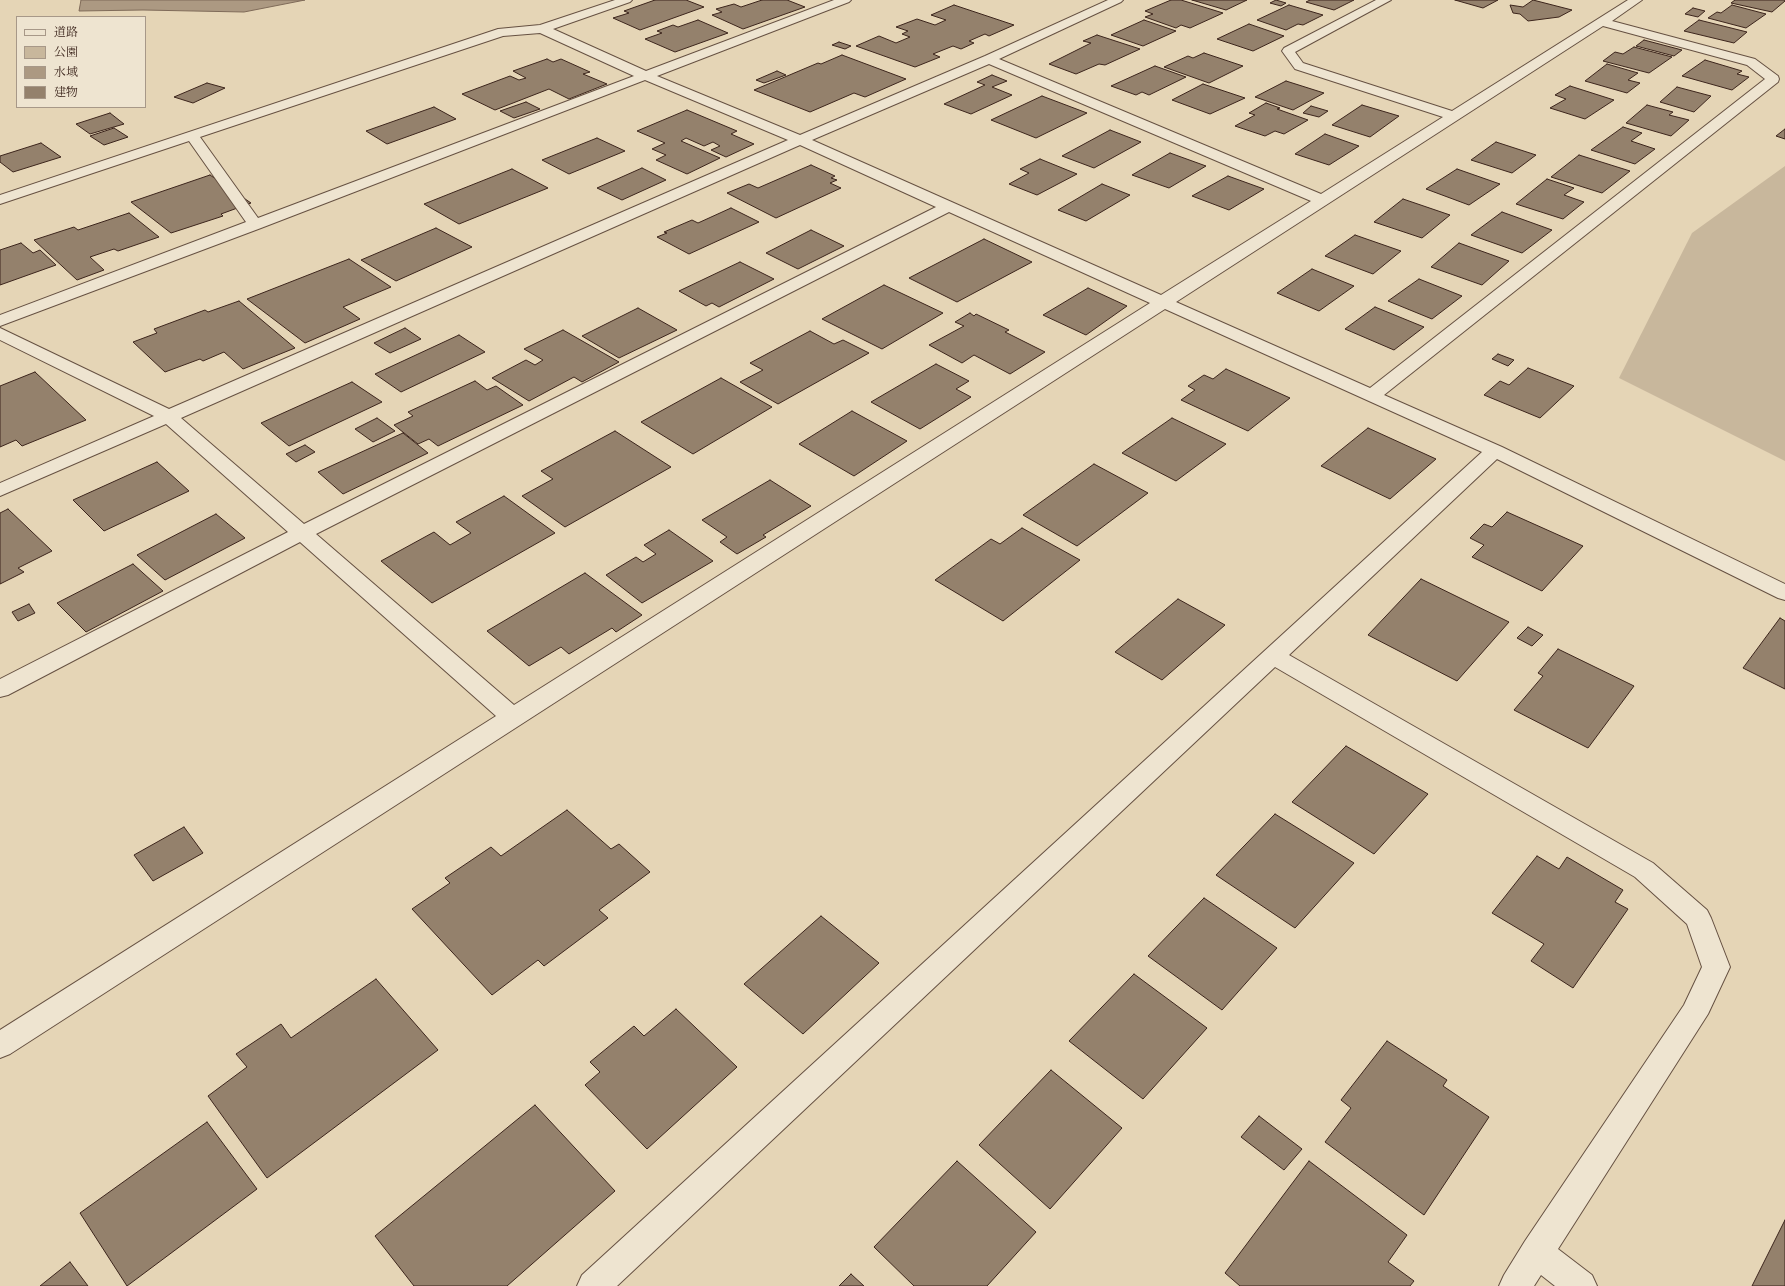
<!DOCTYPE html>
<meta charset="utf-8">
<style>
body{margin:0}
#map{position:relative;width:1785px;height:1286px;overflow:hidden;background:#e5d5b6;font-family:"Sorts Mill Goudy","Noto Serif JP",serif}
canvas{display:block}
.legend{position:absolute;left:16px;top:16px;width:130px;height:92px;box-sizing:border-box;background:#eee4d0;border:1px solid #a79888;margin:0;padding:5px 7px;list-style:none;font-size:12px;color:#3c251c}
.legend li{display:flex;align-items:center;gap:8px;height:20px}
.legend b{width:20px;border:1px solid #a79888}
</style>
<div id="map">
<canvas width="1785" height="1286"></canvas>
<ul class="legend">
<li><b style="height:5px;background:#eee4d0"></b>道路</li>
<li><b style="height:11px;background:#c8b79c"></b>公園</li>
<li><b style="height:11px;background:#ac9982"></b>水域</li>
<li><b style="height:11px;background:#94816c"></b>建物</li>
</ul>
</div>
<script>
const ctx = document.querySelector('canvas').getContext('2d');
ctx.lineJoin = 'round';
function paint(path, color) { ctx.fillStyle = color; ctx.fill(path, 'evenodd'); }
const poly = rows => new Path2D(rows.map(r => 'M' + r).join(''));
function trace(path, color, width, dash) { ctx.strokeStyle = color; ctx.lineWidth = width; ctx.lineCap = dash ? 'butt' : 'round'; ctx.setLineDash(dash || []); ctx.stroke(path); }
const green = poly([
 [1785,166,1785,461,1619,378,1692,233]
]);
const water = poly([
 [81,0,305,0,244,12,143,10,79,11,81,0]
]);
const building = poly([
 [655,0,686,0,704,7,640,30,613,18,629,13,624,11,655,0],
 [762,0,787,0,805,7,743,29,712,15,722,12,716,9,734,4,741,7,762,0],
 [1171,0,1181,0,1223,13,1190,28,1181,25,1176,28,1145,17,1153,14,1145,11,1171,0],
 [1192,0,1247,0,1226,10,1192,0],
 [1276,0,1286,3,1281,6,1270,3,1276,0],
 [1310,0,1354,0,1334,10,1306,2,1310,0],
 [1455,0,1498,0,1483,8,1455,0],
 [1533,0,1572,10,1559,17,1528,21,1520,14,1513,13,1510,5,1523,7,1533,0],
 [1735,0,1785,0,1785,1,1772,12,1731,3,1735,0],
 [954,5,1014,25,989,36,985,34,969,41,974,43,961,49,953,46,933,54,940,57,915,67,856,46,879,36,896,43,910,37,902,34,908,31,896,27,917,19,935,25,946,20,931,15,954,5],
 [1289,5,1323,15,1303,25,1298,24,1286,30,1257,20,1289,5],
 [1732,5,1766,14,1746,28,1708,18,1717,12,1721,13,1732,5],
 [1693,8,1705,11,1698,17,1685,14,1693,8],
 [698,20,728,33,675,52,645,39,662,33,657,31,673,25,678,27,698,20],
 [1144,20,1176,31,1143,46,1111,35,1144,20],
 [1699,20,1747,32,1734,43,1684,31,1699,20],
 [1249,24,1284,36,1253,51,1217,39,1249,24],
 [1097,35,1140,49,1105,65,1099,64,1076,74,1049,64,1091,43,1083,41,1097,35],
 [1644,40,1682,50,1674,56,1636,46,1644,40],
 [839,42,851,46,845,49,832,45,839,42],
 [1634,47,1672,57,1649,73,1603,61,1615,52,1623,54,1634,47],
 [1204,53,1243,66,1209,83,1164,67,1188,56,1193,58,1204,53],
 [842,55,906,79,865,97,854,93,810,112,754,90,818,63,821,64,842,55],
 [547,59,553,62,561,59,590,72,583,74,607,84,569,99,549,89,495,110,462,94,510,76,519,80,526,78,513,71,547,59],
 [1705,60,1742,71,1737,74,1749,77,1732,90,1682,76,1705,60],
 [1607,64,1638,73,1628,80,1640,83,1627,93,1585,81,1607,64],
 [1155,66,1186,77,1149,95,1142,92,1136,95,1111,86,1155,66],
 [777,71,786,75,764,83,756,80,777,71],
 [992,75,1007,81,992,87,1012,95,971,114,944,104,985,85,977,82,992,75],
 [1286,81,1324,93,1293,110,1255,97,1286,81],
 [207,83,225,88,193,103,174,97,207,83],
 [1203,84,1245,98,1210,114,1172,100,1203,84],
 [1570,86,1614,100,1585,119,1550,108,1566,99,1555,95,1570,86],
 [1677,87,1711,96,1694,112,1660,102,1677,87],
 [1042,96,1087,113,1036,138,991,120,1042,96],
 [526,102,540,109,514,118,500,111,526,102],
 [1266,103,1280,108,1277,109,1308,120,1284,134,1275,131,1265,136,1235,126,1255,115,1249,113,1266,103],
 [1362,105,1399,116,1370,137,1332,125,1362,105],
 [1647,105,1673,112,1669,115,1689,120,1671,136,1626,123,1647,105],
 [1311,106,1328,111,1319,117,1303,113,1311,106],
 [434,107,456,119,387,144,366,131,434,107],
 [687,110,737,131,731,134,754,144,726,157,711,150,720,146,713,142,704,146,686,138,681,141,720,158,687,174,656,160,666,155,652,149,665,143,637,131,687,110],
 [110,113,124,124,90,134,76,124,110,113],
 [1623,127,1642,133,1631,141,1655,149,1635,164,1591,150,1623,127],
 [114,128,128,137,104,145,90,136,114,128],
 [1785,129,1785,139,1776,136,1785,129],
 [1110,130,1141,142,1094,168,1062,156,1110,130],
 [1325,134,1359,146,1329,165,1295,154,1325,134],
 [597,138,625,151,569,174,542,160,597,138],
 [1496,142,1536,155,1512,173,1471,160,1496,142],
 [41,143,61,157,13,172,0,162,0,156,41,143],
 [1170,153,1206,166,1169,188,1132,175,1170,153],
 [1579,155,1630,171,1602,193,1551,177,1579,155],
 [1040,159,1077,174,1037,195,1009,184,1029,173,1020,169,1040,159],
 [811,165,835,176,831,178,837,180,830,183,841,188,776,218,727,193,749,184,758,188,811,165],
 [642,168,666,180,622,200,597,188,642,168],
 [512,169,548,188,459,224,424,204,512,169],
 [1457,169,1500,184,1469,205,1426,189,1457,169],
 [210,175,251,203,221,214,223,216,171,233,131,202,210,175],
 [1228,176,1264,189,1229,210,1192,196,1228,176],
 [1547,179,1574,188,1564,195,1584,202,1563,219,1516,204,1547,179],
 [1102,184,1130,195,1086,221,1058,210,1102,184],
 [1403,199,1450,215,1422,238,1374,222,1403,199],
 [731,208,759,222,689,254,657,237,667,233,664,232,692,220,698,223,731,208],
 [1502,212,1552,230,1522,253,1471,235,1502,212],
 [129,213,159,237,118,251,114,249,90,257,104,270,77,280,34,240,74,227,78,230,129,213],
 [436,228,472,247,396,281,361,260,436,228],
 [811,230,844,246,798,269,766,253,811,230],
 [1355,235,1401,251,1373,274,1325,256,1355,235],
 [984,239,1032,262,957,302,909,278,984,239],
 [21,243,33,253,40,250,56,265,0,285,0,250,21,243],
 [1459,243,1509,261,1482,285,1431,267,1459,243],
 [349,259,391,287,343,307,360,319,305,343,247,299,349,259],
 [740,262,774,279,719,307,712,303,706,306,679,291,740,262],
 [1312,269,1354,286,1319,311,1277,293,1312,269],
 [1419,279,1462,296,1432,319,1388,301,1419,279],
 [884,285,943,313,882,349,822,319,884,285],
 [1088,288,1127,306,1086,335,1043,315,1088,288],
 [239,301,295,348,243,369,224,352,203,361,200,359,165,372,133,342,157,333,154,329,205,310,208,312,239,301],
 [1375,307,1424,327,1394,350,1345,329,1375,307],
 [638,308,677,330,619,358,582,336,638,308],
 [970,313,974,316,976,314,1009,330,1005,332,1045,352,1010,374,974,355,962,363,929,345,964,326,955,322,970,313],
 [405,328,421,339,390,353,374,343,405,328],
 [563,330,619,362,582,382,574,377,529,401,492,378,526,360,535,365,543,360,524,349,563,330],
 [810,331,834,344,843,340,869,353,778,404,740,382,763,370,750,363,810,331],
 [459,335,485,352,401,392,375,374,459,335],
 [1498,354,1514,360,1508,366,1492,359,1498,354],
 [936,364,969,381,956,389,971,397,920,429,871,402,936,364],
 [1528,368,1574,386,1540,418,1484,395,1500,381,1509,385,1528,368],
 [1226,369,1290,398,1248,431,1181,400,1195,390,1188,386,1204,375,1213,379,1226,369],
 [35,372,86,420,22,446,16,440,0,447,0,386,35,372],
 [721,378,772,407,693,454,641,422,721,378],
 [475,381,487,390,496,386,523,405,438,446,429,439,418,444,394,425,413,416,408,412,475,381],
 [352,382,382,402,289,446,261,423,352,382],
 [852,411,907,441,854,476,799,444,852,411],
 [377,418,395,431,373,442,355,429,377,418],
 [1172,418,1226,444,1176,481,1122,453,1172,418],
 [1368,428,1436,459,1390,499,1321,466,1368,428],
 [615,431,671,467,565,527,522,496,553,479,541,471,615,431],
 [403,433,428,453,343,494,318,472,403,433],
 [305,445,315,452,296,462,286,454,305,445],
 [157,462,189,491,104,531,73,500,157,462],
 [1094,464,1148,493,1077,546,1023,515,1094,464],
 [770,480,811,506,763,535,766,537,737,554,720,542,727,537,702,520,770,480],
 [504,496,555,533,432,603,381,561,434,532,450,545,471,533,456,522,504,496],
 [8,509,52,551,18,568,24,572,0,584,0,513,8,509],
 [1507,512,1583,546,1542,591,1472,557,1484,545,1470,538,1484,524,1492,527,1507,512],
 [216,514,245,538,165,580,137,555,216,514],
 [1022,528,1080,560,1003,621,935,580,991,539,1000,544,1022,528],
 [669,530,713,561,642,603,606,575,636,557,643,562,656,554,644,545,669,530],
 [133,564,163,591,86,632,57,603,133,564],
 [585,573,642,615,616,632,612,628,569,654,561,647,529,666,487,631,585,573],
 [1421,579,1509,622,1457,681,1368,635,1421,579],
 [1178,599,1225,625,1162,680,1115,652,1178,599],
 [29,604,35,613,18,621,12,612,29,604],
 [1780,618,1785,621,1785,689,1743,668,1780,618],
 [1528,627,1543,635,1532,646,1517,638,1528,627],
 [1558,649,1634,686,1588,748,1514,710,1543,676,1538,673,1558,649],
 [1346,746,1428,794,1374,854,1292,802,1346,746],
 [567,810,611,849,619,844,650,872,599,910,608,918,544,966,538,960,492,995,412,909,450,883,445,878,491,847,501,856,567,810],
 [1275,814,1354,863,1295,928,1216,875,1275,814],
 [184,827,203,853,153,881,134,855,184,827],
 [1537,856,1559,869,1567,857,1623,890,1615,902,1628,909,1573,988,1531,961,1544,944,1492,913,1537,856],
 [1204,898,1277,948,1222,1010,1148,956,1204,898],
 [821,916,879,963,803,1034,744,984,821,916],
 [1134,974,1207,1028,1143,1099,1069,1041,1134,974],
 [376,979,438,1050,267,1178,208,1096,247,1067,236,1054,281,1024,291,1038,376,979],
 [676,1009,737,1067,647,1149,585,1085,600,1072,590,1062,634,1026,644,1036,676,1009],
 [1387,1041,1447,1080,1443,1086,1489,1117,1424,1215,1325,1142,1351,1108,1341,1100,1387,1041],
 [1051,1070,1122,1128,1050,1209,979,1145,1051,1070],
 [535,1105,615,1191,507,1286,414,1286,375,1236,535,1105],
 [1259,1116,1302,1149,1284,1170,1241,1137,1259,1116],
 [207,1122,257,1189,127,1286,80,1213,207,1122],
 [957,1161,1036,1232,987,1286,914,1286,874,1247,957,1161],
 [1309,1161,1407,1235,1388,1262,1414,1281,1410,1286,1240,1286,1225,1273,1309,1161],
 [1785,1220,1785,1286,1752,1286,1785,1220],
 [70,1262,88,1286,40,1286,70,1262],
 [851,1274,864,1286,839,1286,851,1274]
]);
const street = poly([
 [615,0,632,0,630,2,553,29,646,71,834,0,851,0,849,2,657,76,800,135,985,56,1108,0,1123,0,1121,2,999,59,1321,194,1443,117,1295,69,1282,51,1284,48,1376,0,1391,0,1295,52,1303,63,1452,111,1628,0,1642,0,1612,21,1755,59,1778,76,1779,79,1778,82,1384,395,1502,447,1785,584,1785,600,1778,598,1497,459,1289,655,1653,863,1707,910,1711,918,1730,967,1708,1014,1558,1249,1592,1275,1597,1286,1555,1286,1541,1275,1534,1286,1499,1286,1504,1275,1525,1241,1684,1005,1702,967,1687,924,1635,877,1275,667,617,1286,577,1286,582,1275,1482,452,1165,309,10,1054,0,1058,0,1030,496,716,300,542,8,695,0,697,0,679,288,532,166,424,0,496,0,483,154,416,0,340,0,328,169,409,788,140,645,80,261,228,0,326,0,315,246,222,189,141,0,204,0,195,498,29,540,25,615,0],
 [1603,26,1747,65,1765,79,1370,388,1176,302,1603,26],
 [540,33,634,76,258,218,200,137,503,36,540,33],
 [989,64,1311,201,1161,295,812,140,989,64],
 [800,145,936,207,304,524,181,418,800,145],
 [949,212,1150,303,514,705,316,534,949,212]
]);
paint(green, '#c8b79c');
paint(water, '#ac9982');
trace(water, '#7f6b59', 1);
paint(building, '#94816c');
trace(building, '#3c251c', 1);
trace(street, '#665142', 2);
paint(street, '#eee4d0');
</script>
